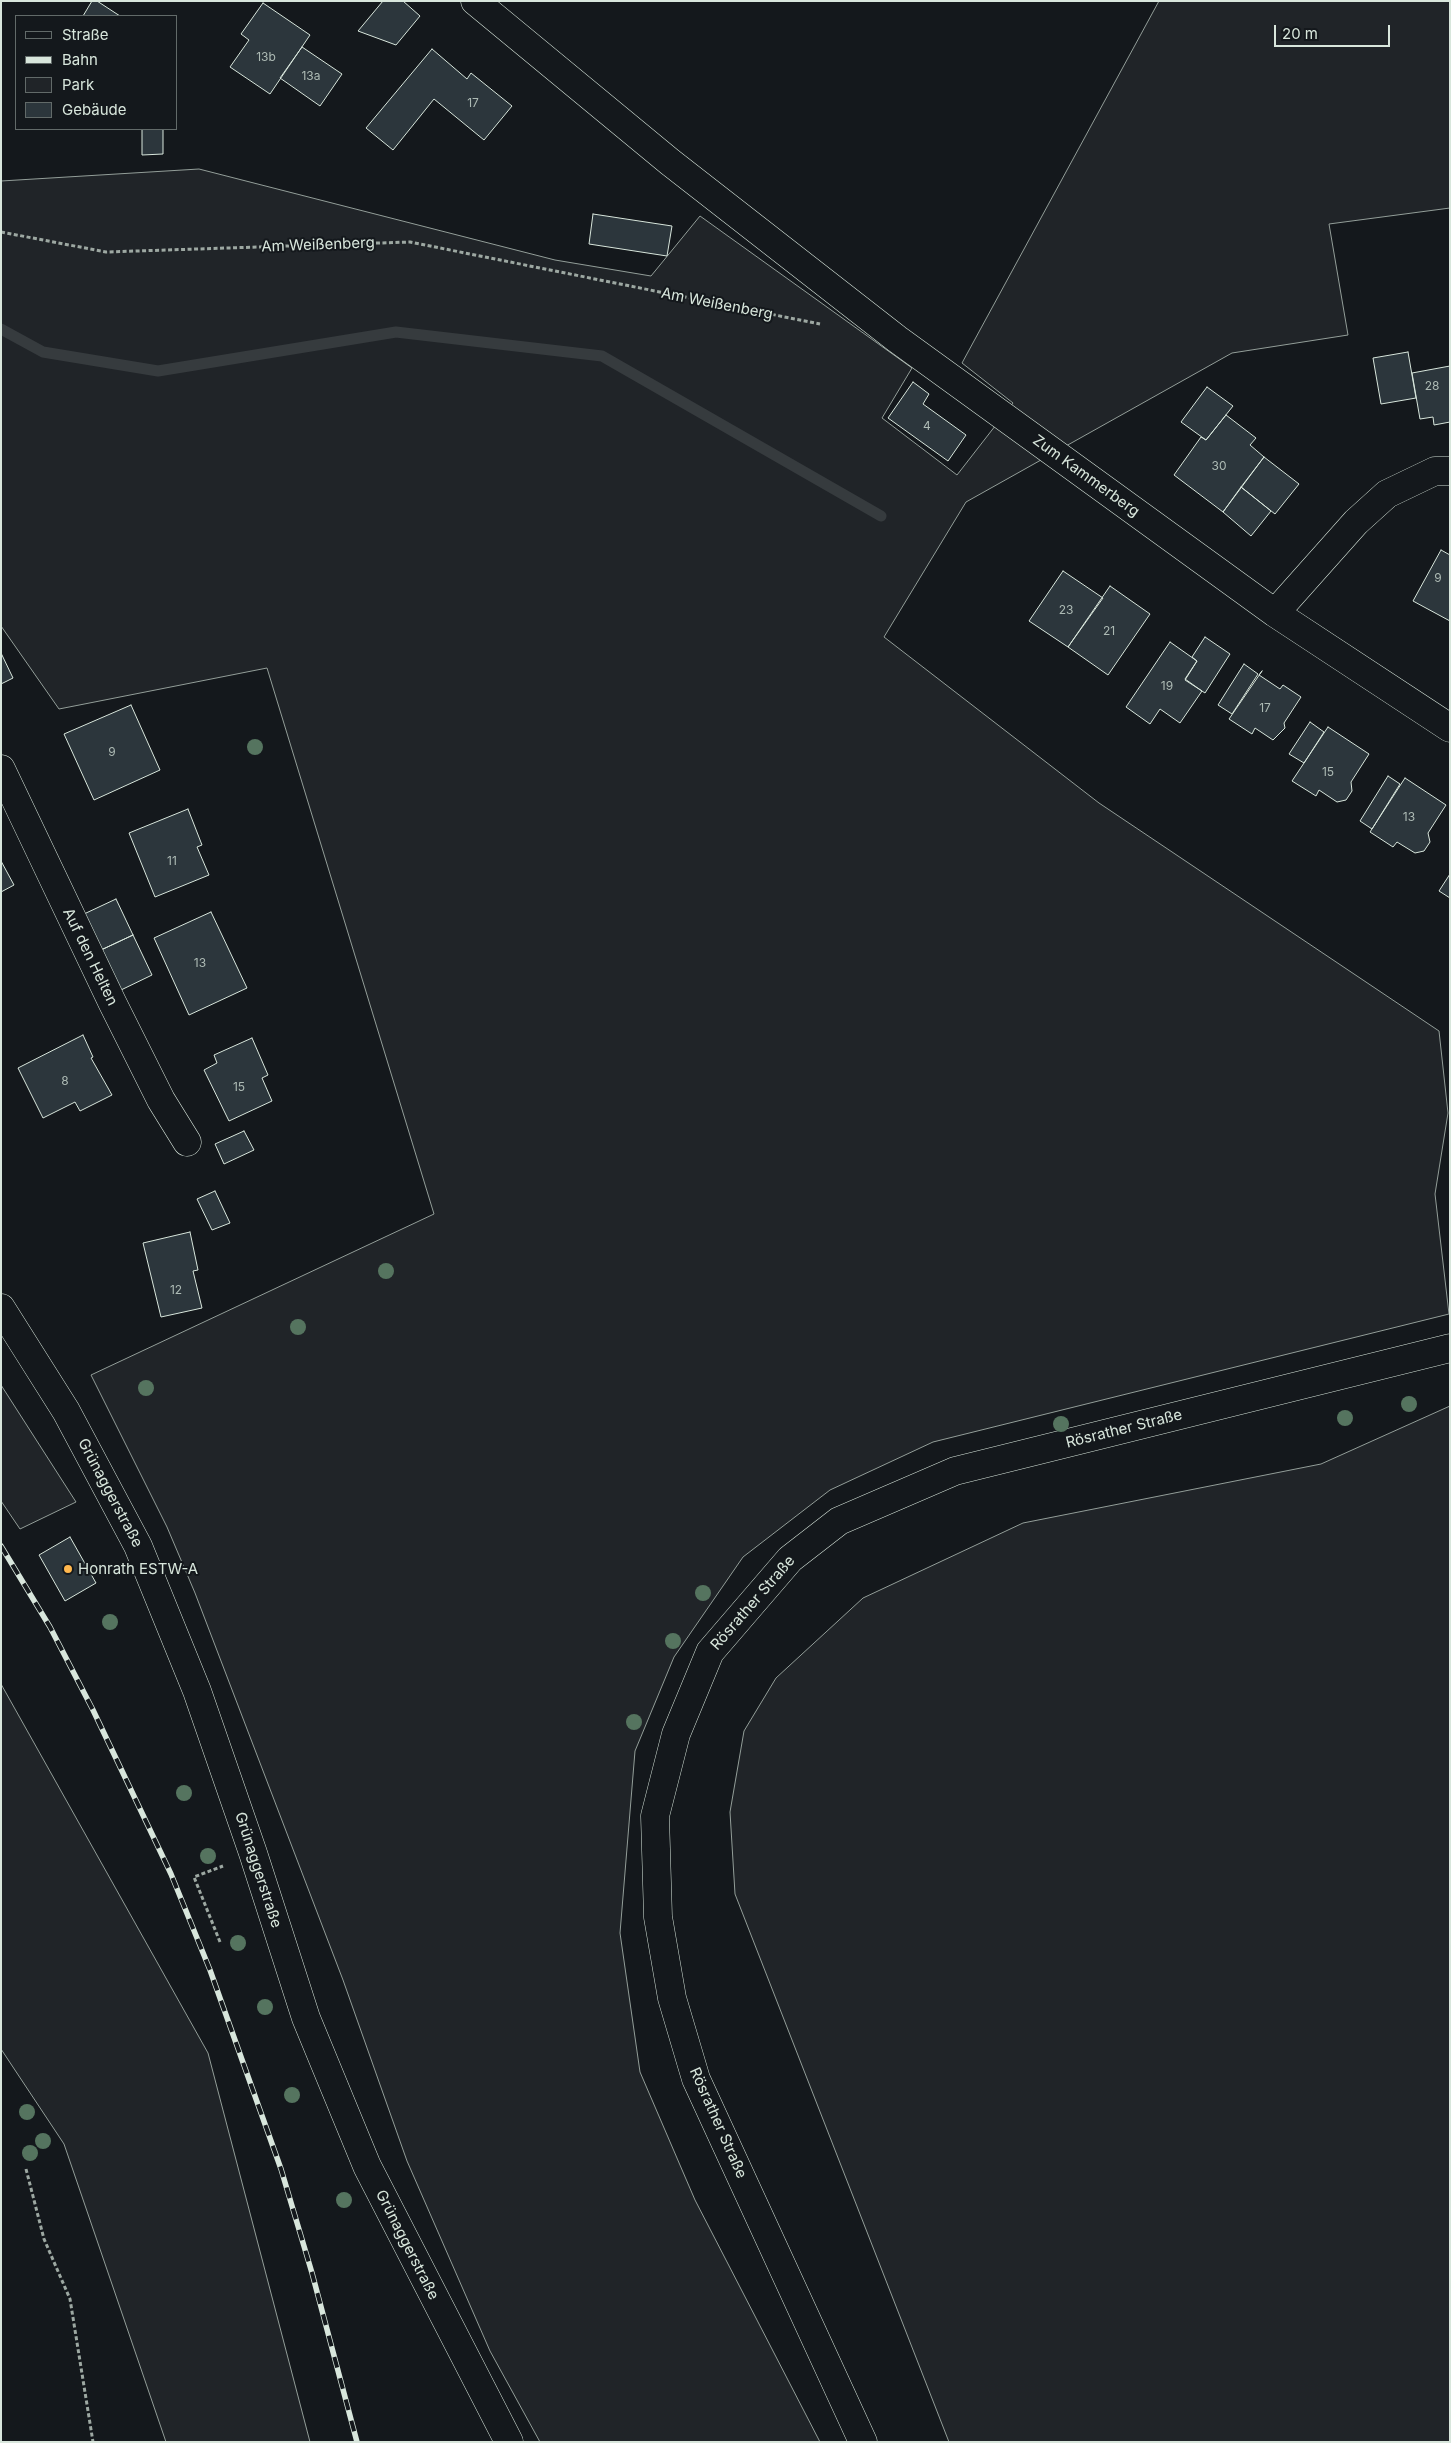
<!DOCTYPE html>
<meta charset="utf-8">
<style>
body{margin:0}
#map{position:relative;width:1451px;height:2443px;overflow:hidden;background:#14181c;font-family:Inter,sans-serif}
canvas{display:block}
.frame{position:absolute;inset:0;border:2px solid #d8e6dc;pointer-events:none}
.legend{position:absolute;left:15px;top:15px;width:162px;height:115px;box-sizing:border-box;background:#14181c;border:1px solid #626a69;margin:0;padding:6px 9px;list-style:none;font-size:15px;color:#d8e6dc}
.legend li{display:flex;align-items:center;gap:10px;height:25px}
.legend b{width:25px;border:1px solid #626a69}
.scale{position:absolute;left:1274px;top:25px;width:116px;height:22px;box-sizing:border-box;border:2px solid #d8e6dc;border-top:0;padding-left:6px;font-size:15px;line-height:18px;white-space:nowrap;color:#d8e6dc;-webkit-text-stroke:4px #14181c;paint-order:stroke}
</style>
<div id="map">
<canvas width="1451" height="2443"></canvas>
<div class="frame"></div>
<ul class="legend">
<li><b style="height:6px;background:#14181c"></b>Straße</li>
<li><b style="height:6px;background:#d8e6dc"></b>Bahn</li>
<li><b style="height:14px;background:#202428"></b>Park</li>
<li><b style="height:14px;background:#2c363c"></b>Gebäude</li>
</ul>
<div class="scale">20 m</div>
</div>
<script>
const ctx = document.querySelector('canvas').getContext('2d');
ctx.lineJoin = 'round';
function paint(path, color) { ctx.fillStyle = color; ctx.fill(path, 'evenodd'); }
const poly = rows => new Path2D(rows.map(r => 'M' + r).join(''));
function trace(path, color, width, dash) { ctx.strokeStyle = color; ctx.lineWidth = width; ctx.lineCap = dash ? 'butt' : 'round'; ctx.setLineDash(dash || []); ctx.stroke(path); }
function label(font, color, halo, rows, align = 'center') {
  ctx.font = font + ' Inter,sans-serif'; ctx.lineWidth = 4; ctx.setLineDash([]); ctx.textBaseline = 'middle'; ctx.strokeStyle = halo; ctx.fillStyle = color; for (const [text, x, y, turn = 0] of rows) {
    ctx.save(); ctx.translate(x, y); ctx.rotate((+turn || 0) * Math.PI / 180); ctx.textAlign = isNaN(turn) ? turn : align; if (halo) ctx.strokeText(text, 0, 0); ctx.fillText(text, 0, 0); ctx.restore();
  }
}
const green = poly([
 [1159,1,1450,1,1450,208,1329,224,1348,335,1232,353,966,502,884,637,1099,803,1439,1031,1448,1113,1435,1194,1449,1314,933,1442,830,1490,743,1557,674,1657,635,1751,620,1933,640,2072,695,2200,820,2442,540,2442,490,2351,407,2161,343,1980,195,1593,167,1527,91,1375,434,1214,267,668,59,709,1,626,1,181,199,169,555,260,651,276,700,216,912,368,882,418,957,475,1013,403,962,363,1159,1],
 [1,1385,76,1502,20,1529,1,1501,1,1385],
 [1450,1406,1450,2442,949,2442,735,1894,730,1812,744,1731,776,1678,863,1598,1023,1523,1321,1464,1450,1406],
 [1,1684,208,2053,310,2442,166,2442,64,2144,1,2049,1,1684]
]);
const stream = poly([
 [1,329,43,352,158,371,396,332,602,356,881,516]
]);
const building = poly([
 [92,1,97,1,120,16,83,16,92,1],
 [383,1,403,1,420,16,396,45,358,31,383,1],
 [263,3,310,35,270,94,230,67,249,40,241,34,263,3],
 [302,47,342,74,320,106,280,78,302,47],
 [432,49,467,79,471,73,512,106,484,140,434,99,393,150,366,128,432,49],
 [142,129,163,129,163,154,142,155,142,129],
 [593,214,672,226,667,256,589,244,593,214],
 [1408,352,1416,398,1381,404,1373,358,1408,352],
 [1450,366,1450,422,1434,425,1433,417,1420,419,1412,373,1450,366],
 [913,382,929,394,923,404,966,435,948,461,888,418,913,382],
 [1207,387,1233,406,1206,440,1181,422,1207,387],
 [1226,415,1256,438,1250,445,1264,457,1223,512,1174,475,1201,437,1206,440,1226,415],
 [1264,457,1299,484,1275,514,1241,487,1264,457],
 [1241,487,1271,511,1251,536,1223,512,1241,487],
 [1441,550,1450,555,1450,621,1413,601,1441,550],
 [1063,571,1103,598,1068,647,1029,621,1063,571],
 [1110,586,1150,614,1108,675,1068,647,1110,586],
 [1205,637,1230,654,1205,693,1185,680,1197,661,1192,657,1205,637],
 [1170,642,1197,661,1185,679,1202,691,1180,723,1160,709,1150,724,1126,707,1170,642],
 [1,653,13,678,1,684,1,653],
 [1244,664,1258,674,1232,714,1218,705,1244,664],
 [1262,671,1259,675,1280,689,1283,685,1301,697,1284,723,1285,728,1273,740,1255,728,1252,734,1229,719,1262,671],
 [131,705,160,770,94,800,64,734,131,705],
 [1310,722,1324,732,1304,763,1289,754,1310,722],
 [1328,727,1369,754,1351,782,1352,791,1346,800,1337,802,1319,790,1316,796,1292,781,1328,727],
 [1388,776,1400,784,1372,829,1360,821,1388,776],
 [1405,778,1446,805,1428,833,1430,842,1424,851,1415,853,1397,842,1393,847,1370,832,1405,778],
 [188,809,202,845,197,847,209,875,155,897,129,833,188,809],
 [1,861,14,885,1,892,1,861],
 [1450,874,1450,898,1439,891,1450,874],
 [116,899,133,935,101,950,84,914,116,899],
 [211,912,247,988,189,1015,154,938,211,912],
 [133,935,152,975,121,990,101,950,133,935],
 [83,1035,93,1057,91,1058,112,1095,80,1111,75,1102,43,1118,18,1068,83,1035],
 [252,1038,268,1075,262,1078,272,1101,229,1121,204,1070,217,1063,214,1055,252,1038],
 [244,1131,254,1150,224,1164,215,1144,244,1131],
 [215,1191,230,1223,212,1230,197,1199,215,1191],
 [190,1232,198,1270,193,1271,202,1308,161,1317,143,1243,190,1232],
 [70,1537,96,1583,65,1601,39,1555,70,1537]
]);
const path = poly([
 [1,232,106,252,410,242,820,324],
 [220,1942,194,1877,223,1866],
 [26,2169,44,2239,70,2299,93,2442]
]);
const street = poly([
 [475,1,670,162,897,339,1275,613,1450,728],
 [1275,613,1356,522,1387,494,1435,471,1450,471],
 [1,769,112,1002,161,1100,187,1142]
]);
const secondary = poly([
 [1,1308,66,1411,138,1546,197,1691,253,1853,306,2018,367,2166,509,2442],
 [863,2442,696,2079,672,1998,658,1917,655,1816,676,1734,710,1652,790,1559,839,1521,955,1471,1450,1348]
]);
const rail = poly([
 [1,1546,50,1627,93,1710,171,1874,210,1970,281,2169,312,2273,357,2442]
]);
const trees = [
 [255,747],
 [386,1271],
 [298,1327],
 [146,1388],
 [1409,1404],
 [1345,1418],
 [1061,1424],
 [703,1593],
 [110,1622],
 [673,1641],
 [634,1722],
 [184,1793],
 [208,1856],
 [238,1943],
 [265,2007],
 [292,2095],
 [27,2112],
 [43,2141],
 [30,2153],
 [344,2200]
];
const markers = [
 [68,1569,5,"#ffb74d"]
];
const numberNames = [
 ["13b",266,57],
 ["13a",311,76],
 ["17",473,103],
 ["28",1432,386],
 ["4",927,426],
 ["30",1219,466],
 ["9",1438,578],
 ["23",1066,610],
 ["21",1109,631],
 ["19",1167,686],
 ["17",1265,708],
 ["9",112,752],
 ["15",1328,772],
 ["13",1409,817],
 ["11",172,861],
 ["13",200,963],
 ["8",65,1081],
 ["15",239,1087],
 ["12",176,1290]
];
const streetNames = [
 ["Am Weißenberg",318,245,-2],
 ["Am Weißenberg",717,304,11],
 ["Zum Kammerberg",1086,476,36],
 ["Auf den Helten",90,957,64],
 ["Rösrather Straße",1124,1429,-14],
 ["Grünaggerstraße",110,1493,62],
 ["Rösrather Straße",753,1603,-49],
 ["Grünaggerstraße",258,1870,72],
 ["Rösrather Straße",718,2123,66],
 ["Grünaggerstraße",407,2245,63]
];
const poiNames = [
 ["Honrath ESTW-A",78,1569]
];
paint(green, '#202428');
trace(green, '#939e99', 1);
trace(stream, '#363b3e', 11);
paint(building, '#2c363c');
trace(building, '#d8e6dc', 1);
trace(street, '#d8e6dc', 29);
trace(secondary, '#d8e6dc', 29);
trace(path, '#9da8a2', 3, [4, 2.5]);
trace(street, '#14181c', 28);
trace(secondary, '#14181c', 28);
trace(rail, '#d8e6dc', 5.5);
trace(rail, '#14181c', 4, [11]);
ctx.fillStyle = '#55745f';
for (const [x, y] of trees) { ctx.beginPath(); ctx.arc(x, y, 8, 0, 2 * Math.PI); ctx.fill(); }
for (const [x, y, r, color] of markers) { const dot = new Path2D(); dot.arc(x, y, r, 0, 2 * Math.PI); ctx.fillStyle = color; ctx.fill(dot); trace(dot, '#14181c', 2); }
label('12px', '#adbab4', null, numberNames);
label('15px', '#d8e6dc', '#14181c', streetNames);
label('15px', '#d8e6dc', '#14181c', poiNames, 'left');
</script>
